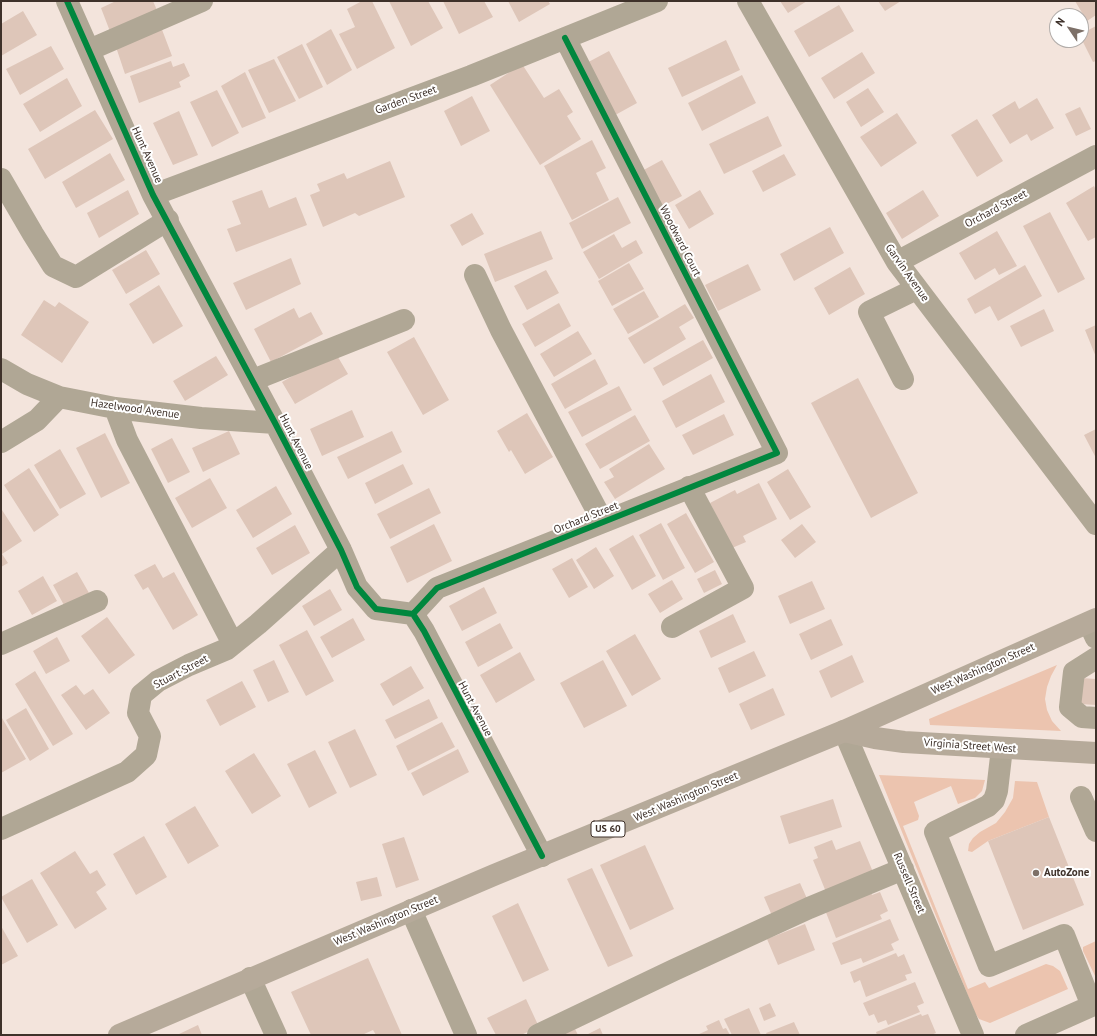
<!DOCTYPE html>
<style>
body{margin:0}
#map{position:relative;width:1097px;height:1036px;overflow:hidden;background:#f3e4dc;font-family:"PT Sans",sans-serif}
canvas{display:block}
.frame{position:absolute;inset:0;border:2px solid #3e312a;pointer-events:none}
.north{position:absolute;left:1049px;top:8px;width:40px;height:40px;box-sizing:border-box;background:#fff;border:1px solid #b2adaa;border-radius:50%;rotate:305deg;font-size:11px;font-weight:700;line-height:16px;text-align:center;color:#3e312a}
.north::after{content:'';display:block;margin:auto;width:14px;height:18px;background:#7d7068;clip-path:polygon(50% 0,100% 100%,50% 72%,0 100%)}
</style>
<div id="map">
<canvas width="1097" height="1036"></canvas>
<div class="frame"></div>
<div class="north">N</div>
</div>
<script>
const ctx = document.querySelector('canvas').getContext('2d');
ctx.lineJoin = 'round';
function paint(path, color) { ctx.fillStyle = color; ctx.fill(path, 'evenodd'); }
const poly = rows => new Path2D(rows.map(r => 'M' + r).join(''));
function trace(path, color, width, dash) { ctx.strokeStyle = color; ctx.lineWidth = width; ctx.lineCap = dash ? 'butt' : 'round'; ctx.setLineDash(dash || []); ctx.stroke(path); }
function label(font, color, halo, rows, align = 'center') {
  ctx.font = font + ' "PT Sans",sans-serif'; ctx.lineWidth = 4; ctx.setLineDash([]); ctx.textBaseline = 'middle'; ctx.strokeStyle = halo; ctx.fillStyle = color; for (const [text, x, y, turn = 0] of rows) {
    ctx.save(); ctx.translate(x, y); ctx.rotate((+turn || 0) * Math.PI / 180); ctx.textAlign = isNaN(turn) ? turn : align; if (halo) ctx.strokeText(text, 0, 0); ctx.fillText(text, 0, 0); ctx.restore();
  }
}
const green = poly([
 [1057,665,1051,676,1047,687,1045,699,1047,710,1052,721,1061,731,930,725,929,719],
 [879,775,985,780,982,791,975,798,958,804,951,786,914,802,919,816,918,820,903,826,968,989,985,982,989,988,1046,964,1053,966,1060,971,1068,989,990,1023,979,1019,975,1013],
 [1015,781,1037,782,1049,817,988,841,972,852,968,851,969,844,973,838,980,832,996,823,1005,812,1013,798],
 [1096,941,1096,978,1083,951,1083,947]
]);
const building = poly([
 [116,1,153,1,159,15,111,34,101,8],
 [362,1,372,1,395,48,357,69,339,34,355,27,347,9],
 [389,1,428,1,443,28,411,46],
 [443,1,484,1,493,17,459,34],
 [508,1,548,1,550,4,519,22],
 [780,1,807,1,788,13],
 [878,1,901,1,885,11],
 [1075,1,1096,1,1096,15,1087,21],
 [839,5,854,31,809,57,794,31],
 [23,11,37,35,1,56,1,24],
 [1096,26,1096,61,1093,62,1081,38,1081,34],
 [161,27,172,56,125,74,116,47],
 [331,29,352,70,327,85,306,44],
 [726,40,740,70,682,97,668,68],
 [302,44,323,87,299,99,277,57],
 [51,46,64,69,20,95,6,69],
 [609,51,637,103,608,119,581,66],
 [862,52,875,73,834,99,821,78],
 [274,59,296,101,269,113,248,70],
 [171,61,173,67,184,63,190,76,179,82,181,87,139,103,130,76],
 [522,64,544,98,559,89,573,112,567,116,581,139,540,165,490,85],
 [245,72,266,118,242,128,221,86],
 [742,75,756,103,702,131,688,103],
 [67,78,82,106,40,132,23,104],
 [868,88,884,112,861,127,846,102],
 [217,90,239,133,212,147,190,102],
 [472,96,490,131,461,146,444,111],
 [1037,98,1054,128,1031,141,1027,134,1010,144,992,115,1015,101,1019,109],
 [1080,107,1091,129,1076,136,1065,114],
 [95,110,113,139,45,179,28,149],
 [179,111,198,155,173,165,153,123],
 [897,113,917,143,881,167,860,137],
 [768,116,782,146,724,174,709,144],
 [977,119,1003,161,977,177,951,135],
 [592,140,606,168,596,173,609,200,572,220,544,166],
 [110,153,125,180,76,208,62,182],
 [784,154,796,175,763,192,752,171],
 [662,160,682,196,659,208,640,172],
 [390,161,405,197,359,216,355,213,323,227,310,195,320,191,317,184,344,173,347,179],
 [1094,186,1096,190,1096,237,1088,241,1066,203],
 [128,190,139,214,99,238,87,213],
 [262,190,269,208,296,197,307,225,236,252,227,229,241,224,232,201],
 [700,190,714,214,689,229,675,205],
 [923,190,939,216,902,239,886,213],
 [618,197,631,223,582,249,569,223],
 [1050,212,1085,279,1058,293,1023,226],
 [472,213,484,234,462,246,450,225],
 [830,227,844,253,794,281,780,254],
 [541,231,553,259,495,282,484,254],
 [997,231,1017,266,999,275,995,268,975,280,959,253],
 [614,234,622,248,636,240,643,253,599,279,583,252],
 [146,250,160,274,126,294,112,270],
 [291,258,301,284,246,310,233,283],
 [629,263,644,289,612,306,598,281],
 [748,264,761,290,718,311,705,285],
 [1025,265,1042,296,998,321,990,306,975,314,967,299],
 [850,267,865,294,829,315,814,288],
 [546,270,559,293,527,310,514,286],
 [159,285,183,326,153,344,129,304],
 [644,291,659,317,628,334,613,309],
 [44,300,55,307,59,302,89,322,62,363,21,335],
 [559,303,571,326,535,347,522,324],
 [685,304,694,318,679,327,686,339,644,364,628,338],
 [294,308,299,318,311,312,323,334,271,362,254,329],
 [1044,309,1054,331,1021,347,1010,326],
 [1096,325,1096,357,1085,330],
 [578,331,592,354,554,377,540,354],
 [414,337,449,400,423,415,387,352],
 [703,340,713,358,663,386,653,368],
 [335,352,348,374,295,404,282,382],
 [216,356,228,375,185,401,173,381],
 [595,359,608,384,565,409,551,384],
 [711,374,725,402,676,428,662,401],
 [858,378,918,493,871,518,811,403],
 [619,386,632,410,582,437,568,412],
 [352,410,364,437,322,456,310,429],
 [527,413,553,457,525,474,511,450,509,452,497,431],
 [724,414,734,435,693,455,682,435],
 [635,415,650,441,600,469,585,444],
 [1096,429,1096,458,1084,435],
 [229,431,240,454,203,472,192,448],
 [392,431,402,452,348,479,337,457],
 [105,433,130,483,101,498,76,448],
 [172,438,190,472,168,483,151,449],
 [649,444,665,469,615,499,604,482,614,477,609,469],
 [60,449,86,494,60,509,34,465],
 [403,464,413,484,375,504,365,483],
 [29,468,59,515,34,532,4,485],
 [788,469,811,507,790,520,767,482],
 [210,478,227,508,192,528,175,498],
 [759,483,777,519,743,536,746,542,732,548,710,503,735,490,737,494],
 [276,486,292,514,253,538,236,510],
 [429,488,441,513,390,539,377,514],
 [2,510,22,541,2,554,8,563,1,567,1,511],
 [686,513,714,562,695,573,667,524],
 [661,523,685,568,663,580,639,535],
 [434,524,452,561,407,583,390,547],
 [802,524,816,542,795,558,781,540],
 [295,525,310,553,272,575,256,548],
 [633,535,656,576,632,590,609,549],
 [596,547,614,576,594,589,576,560],
 [572,558,588,587,569,598,552,569],
 [155,564,163,578,174,572,198,615,173,630,148,587,143,590,134,575],
 [715,570,722,584,704,593,697,579],
 [77,572,89,593,65,607,53,585],
 [43,576,57,601,32,615,18,591],
 [672,580,683,599,660,613,648,594],
 [812,581,825,609,790,624,778,596],
 [484,587,497,613,462,631,449,606],
 [330,589,342,610,314,626,302,606],
 [733,614,746,642,711,658,699,631],
 [107,617,135,655,109,674,81,636],
 [353,618,365,640,332,658,320,637],
 [831,619,843,645,811,660,799,634],
 [500,623,513,648,478,667,465,642],
 [307,630,334,681,306,696,279,645],
 [635,634,661,679,632,696,606,651],
 [57,637,70,661,46,674,33,651],
 [754,651,766,676,729,693,718,668],
 [520,652,535,680,496,703,480,675],
 [852,655,864,682,831,698,819,671],
 [274,660,289,692,268,702,253,670],
 [603,660,627,706,584,728,560,683],
 [411,666,424,688,393,706,380,684],
 [35,671,73,734,53,746,15,684],
 [1081,678,1096,679,1096,705,1080,704],
 [242,681,256,707,220,726,206,700],
 [76,685,84,695,93,689,110,713,86,730,61,695],
 [773,688,785,715,751,730,739,704],
 [429,699,438,718,395,739,385,720],
 [26,708,49,749,30,761,6,720],
 [2,718,26,759,1,773,1,719],
 [442,722,455,747,408,771,396,746],
 [355,729,377,775,350,788,328,742],
 [458,749,469,772,423,796,411,773],
 [315,750,337,793,309,808,287,764],
 [254,753,281,796,252,814,225,771],
 [833,799,842,827,789,844,780,816],
 [195,806,219,846,188,864,165,824],
 [1049,817,1084,905,1023,930,988,841],
 [144,836,167,877,136,895,113,854],
 [404,837,419,880,396,888,382,844],
 [832,840,836,850,860,841,873,872,826,892,813,860,818,858,814,847],
 [645,845,674,909,630,930,600,865],
 [75,851,90,874,97,870,106,885,96,892,107,909,75,929,40,873],
 [592,868,633,956,608,967,567,879],
 [377,877,382,896,361,901,356,882],
 [32,879,58,925,27,943,1,897],
 [800,883,809,903,773,918,764,897],
 [871,891,872,895,880,892,888,911,880,915,882,919,836,938,825,910],
 [518,903,549,970,523,982,492,916],
 [890,919,899,940,891,944,894,950,863,963,861,958,841,965,832,943],
 [805,924,815,950,778,965,767,939],
 [1,926,18,956,1,965],
 [896,953,898,957,904,954,912,973,905,975,907,980,866,997,860,980,854,983,850,972],
 [368,958,402,1035,376,1035,373,1030,362,1035,311,1035,291,992],
 [915,982,924,1003,917,1006,920,1012,888,1025,886,1020,878,1023,874,1014,869,1016,863,1003],
 [526,999,539,1027,521,1035,496,1035,487,1018],
 [770,1003,776,1016,764,1021,759,1008],
 [749,1008,761,1035,732,1035,724,1019],
 [921,1014,922,1016,928,1014,936,1033,931,1035,877,1035,876,1032],
 [719,1020,723,1029,726,1028,730,1035,697,1035,708,1030,706,1026],
 [794,1022,800,1035,767,1035,766,1033],
 [198,1025,202,1035,177,1035],
 [600,1028,603,1035,586,1035],
 [575,1029,578,1035,561,1035]
]);
const minor = poly([
 [67,1,153,195,275,423,341,550,357,587,376,609,413,614,424,631,542,856],
 [748,1,897,262,1096,524],
 [89,50,202,1],
 [1,179,33,234,53,266,76,277,168,220],
 [153,195,471,76,657,1],
 [897,262,1096,156],
 [475,275,501,330,603,522],
 [1,369,27,384,59,397,115,408,201,418,275,423],
 [903,379,869,312,916,289],
 [253,380,404,320],
 [115,408,127,440,233,644],
 [1,442,37,420,59,397],
 [413,614,437,588,777,453,565,38],
 [1089,623,1096,638],
 [672,627,743,588,689,487],
 [1,644,97,601],
 [1096,658,1074,672,1070,707,1082,717,1096,718],
 [844,731,973,1035],
 [1002,748,997,791,994,800,988,806,935,832,989,966,1064,935,1092,1006],
 [1081,797,1096,831],
 [1,829,127,772,146,755,150,736,138,713,141,695,158,681,189,665,227,649,258,624,341,550],
 [411,910,466,1035],
 [250,978,276,1035],
 [538,1035,674,970,809,908,903,869],
 [1026,1035,1096,1004]
]);
const major = poly([
 [844,731,875,738,904,742,1096,753],
 [119,1035,494,875,844,731,1096,619]
]);
const cycleway = poly([
 [67,1,153,195,275,423,341,550,357,587,376,609,413,614,424,631,542,856],
 [413,614,437,588,777,453,565,38]
]);
const markers = [
 [1036,873,4,"#7d7068"]
];
const shields = [
 [608,829,34]
];
const shieldNames = [
 ["US 60",608,829]
];
const streetNames = [
 ["Garden Street",406,100,-20],
 ["Hunt Avenue",147,155,66],
 ["Orchard Street",996,209,-28],
 ["Woodward Court",680,241,63],
 ["Garvin Avenue",907,273,55],
 ["Hazelwood Avenue",135,409,8],
 ["Hunt Avenue",296,442,63],
 ["Orchard Street",586,518,-22],
 ["West Washington Street",983,669,-24],
 ["Stuart Street",181,672,-28],
 ["Hunt Avenue",475,709,62],
 ["Virginia Street West",970,746,4],
 ["West Washington Street",686,797,-23],
 ["Russell Street",909,883,67],
 ["West Washington Street",386,921,-23]
];
const poiNames = [
 ["AutoZone",1044,873]
];
paint(green, '#ecc4af');
paint(building, '#dec6b9');
trace(minor, '#b0a795', 22);
trace(major, '#b6aa9a', 22);
trace(cycleway, '#00873e', 6);
for (const [x, y, r, color] of markers) { const dot = new Path2D(); dot.arc(x, y, r, 0, 2 * Math.PI); ctx.fillStyle = color; ctx.fill(dot); trace(dot, '#fff', 1.5); }
for (const [x, y, w] of shields) { const box = new Path2D(); box.roundRect(x - w / 2, y - 8, w, 16, 3); ctx.fillStyle = '#fff'; ctx.fill(box); trace(box, '#3e312a', 1); }
label('bold 10px', '#3e312a', null, shieldNames);
label('11px', '#3e312a', '#fff', streetNames);
label('bold 11px', '#3e312a', '#fff', poiNames, 'left');
</script>
